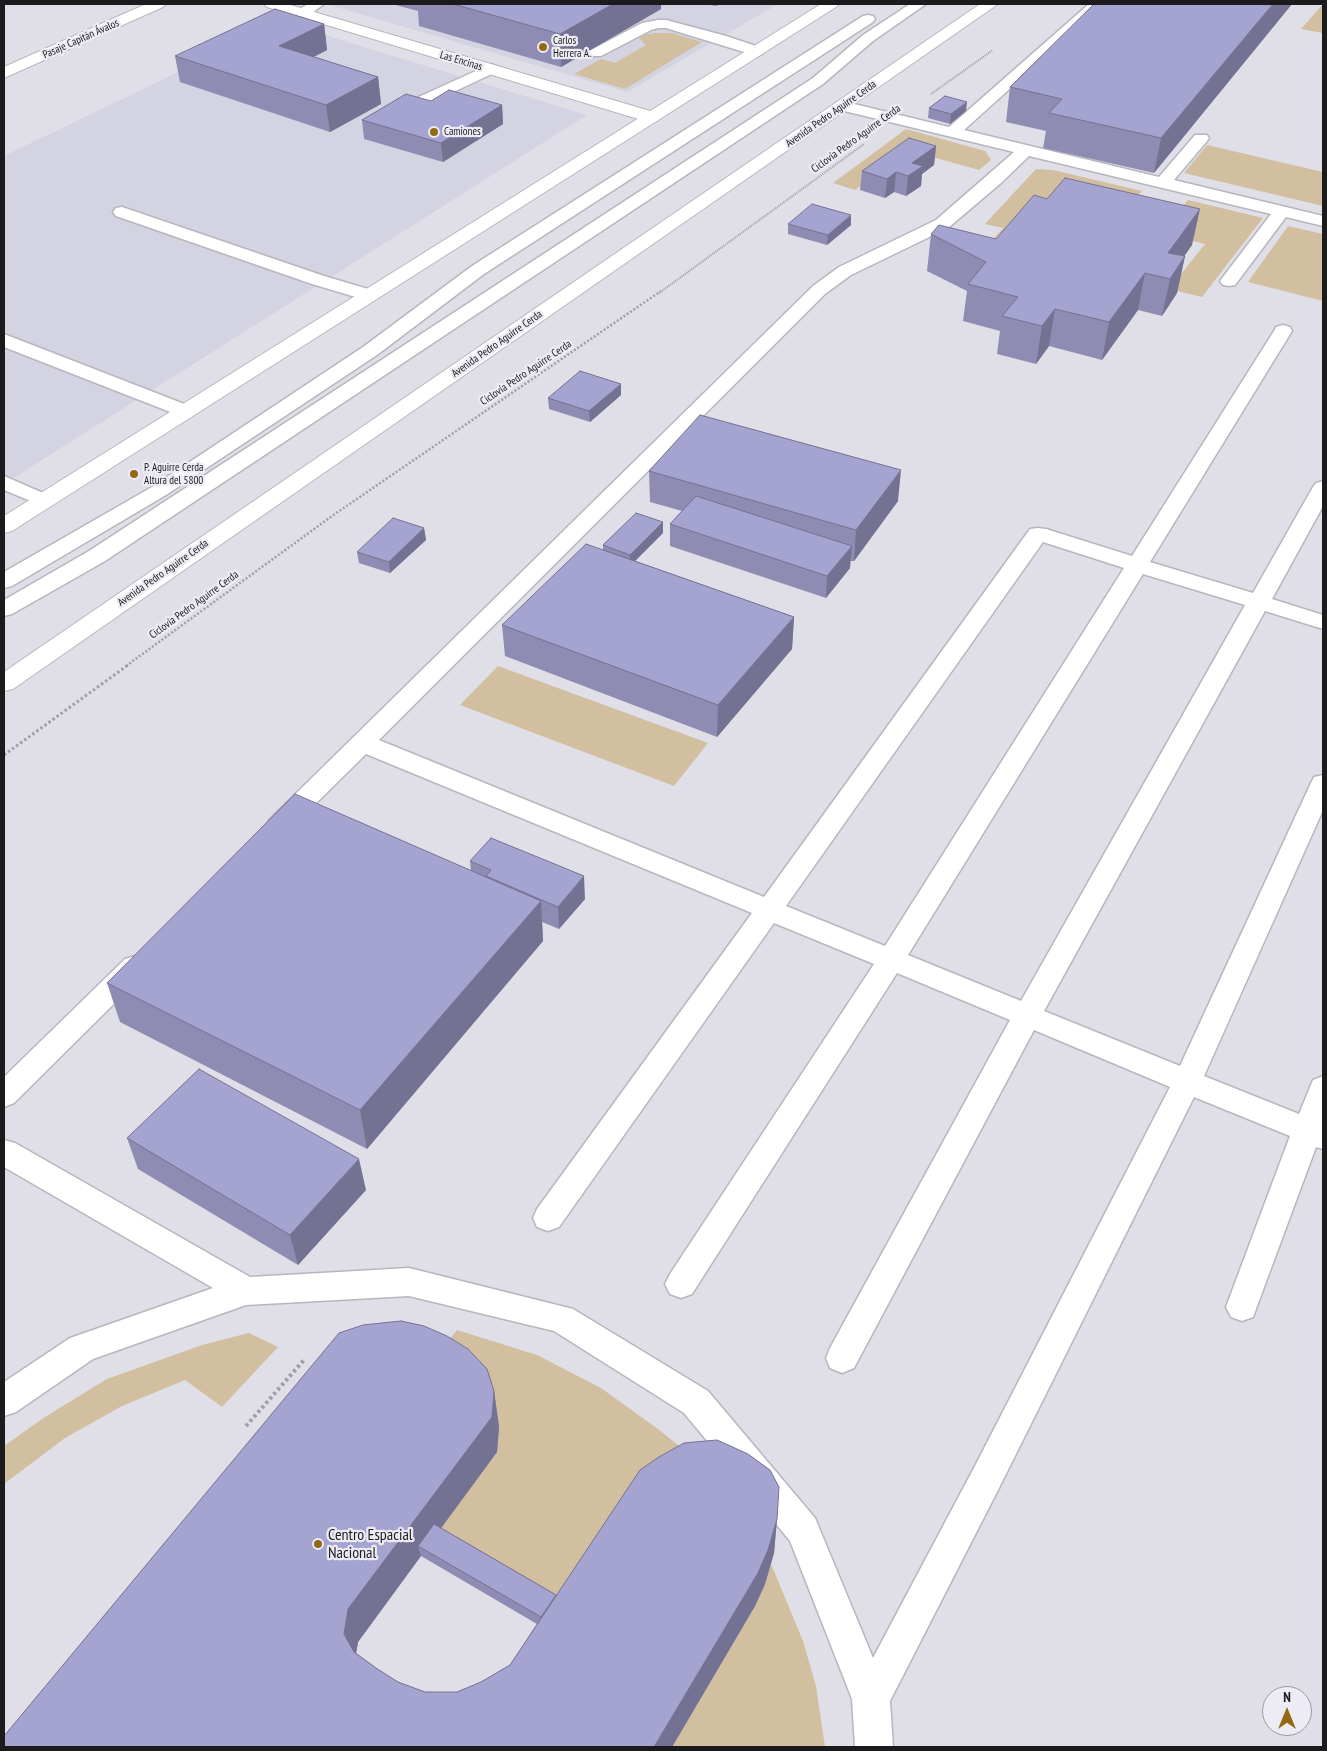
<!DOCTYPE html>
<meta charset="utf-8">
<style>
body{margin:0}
#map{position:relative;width:1327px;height:1751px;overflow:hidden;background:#e0dfe8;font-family:"PT Sans Narrow",sans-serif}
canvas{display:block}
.frame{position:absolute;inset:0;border:5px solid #1b1b1d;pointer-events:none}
.north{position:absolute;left:1262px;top:1686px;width:50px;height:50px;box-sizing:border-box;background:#edecf5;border:1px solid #99989f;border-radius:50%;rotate:0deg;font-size:14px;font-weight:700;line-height:20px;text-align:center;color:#1b1b1d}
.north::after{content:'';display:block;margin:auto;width:18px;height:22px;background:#926a12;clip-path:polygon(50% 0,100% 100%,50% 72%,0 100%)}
</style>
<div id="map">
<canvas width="1327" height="1751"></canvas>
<div class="frame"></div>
<div class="north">N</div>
</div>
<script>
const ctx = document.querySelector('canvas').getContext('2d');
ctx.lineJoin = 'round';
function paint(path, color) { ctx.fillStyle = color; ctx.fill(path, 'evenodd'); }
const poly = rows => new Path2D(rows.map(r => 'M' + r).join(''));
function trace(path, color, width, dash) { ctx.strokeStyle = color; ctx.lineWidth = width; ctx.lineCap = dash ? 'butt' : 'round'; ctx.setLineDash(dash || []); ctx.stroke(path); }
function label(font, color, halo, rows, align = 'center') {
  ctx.font = font + ' "PT Sans Narrow",sans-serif'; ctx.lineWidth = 4.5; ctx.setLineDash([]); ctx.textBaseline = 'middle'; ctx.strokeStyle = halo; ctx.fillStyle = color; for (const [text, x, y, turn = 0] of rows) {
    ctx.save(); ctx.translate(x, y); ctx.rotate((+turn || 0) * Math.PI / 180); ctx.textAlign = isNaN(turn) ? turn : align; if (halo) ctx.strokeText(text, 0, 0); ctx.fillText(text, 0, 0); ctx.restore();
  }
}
const built = poly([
 [326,4,778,4,627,92],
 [282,22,587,115,4,484,4,156]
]);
const green = poly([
 [1323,4,1323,33,1301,29],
 [655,33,672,33,702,42,625,89,574,74,601,59,615,63,646,45,637,36],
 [906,129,985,151,991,160,979,170,929,156,904,152,855,190,833,183],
 [1207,145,1323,172,1323,206,1184,173],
 [1036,169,1053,170,1142,191,1117,221,987,246,1003,228,985,224],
 [1188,200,1263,218,1202,297,1169,289,1205,244,1160,233],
 [1288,226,1323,234,1323,301,1248,282],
 [498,666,708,743,674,786,460,705],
 [457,1330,537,1355,601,1388,658,1429,715,1475,569,1611,436,1534,496,1452,499,1427,492,1405,431,1363],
 [249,1333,278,1347,222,1407,185,1380,122,1406,65,1438,4,1484,4,1446,45,1417,107,1379,202,1345],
 [771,1564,803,1641,816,1686,825,1747,671,1747,755,1606]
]);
const pathFar3 = poly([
 [931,94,993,50],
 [659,293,864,144]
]);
const pathFar2 = poly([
 [126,666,332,516,661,291]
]);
const pathFar1 = poly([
 [4,755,128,665]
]);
const path = poly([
 [246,1426,304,1360]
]);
const lane = poly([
 [308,4,324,4,308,16,298,16,296,13,298,10,308,4],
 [910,4,926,4,873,41,823,84,105,561,12,614,4,616,4,600,89,551,813,78,863,35,910,4],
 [1089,4,1104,4,964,130,1159,177,1195,135,1207,135,1209,138,1207,141,1174,180,1323,216,1323,226,1286,217,1235,285,1229,286,1223,285,1220,281,1271,214,1029,156,1001,183,948,228,851,275,825,294,379,740,764,897,1030,529,1038,528,1046,529,1132,556,1274,331,1276,327,1283,325,1290,327,1292,331,1150,562,1253,593,1313,487,1316,483,1323,481,1323,506,1272,599,1323,615,1323,629,1265,611,1044,1011,1180,1066,1311,783,1314,777,1323,775,1323,810,1204,1076,1299,1114,1313,1080,1323,1076,1323,1149,1316,1147,1253,1317,1242,1321,1231,1317,1226,1307,1290,1136,1194,1097,999,1488,890,1701,893,1747,855,1747,852,1699,790,1541,684,1413,554,1331,409,1296,246,1305,93,1359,16,1412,4,1416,4,1382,70,1338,213,1288,4,1167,4,1140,15,1143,250,1277,409,1268,573,1309,708,1391,815,1518,873,1658,975,1466,1170,1087,1034,1030,854,1368,842,1373,830,1368,826,1358,830,1348,1010,1020,897,973,692,1294,681,1298,670,1294,665,1284,670,1274,874,964,774,923,559,1227,548,1231,537,1227,533,1218,537,1209,752,913,366,754,288,831,279,834,270,831,266,825,270,819,813,286,839,267,936,220,1014,152,836,109,834,106,836,103,842,101,949,127,1089,4],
 [1043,542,1124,568,885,946,786,906,1043,542],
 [1143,574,1245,605,1021,1001,908,955,1143,574],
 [868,15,873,16,875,19,873,22,484,274,377,355,166,495,12,586,4,588,4,572,152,487,363,347,472,266,863,16,868,15],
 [658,20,666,20,726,36,762,48,765,51,762,54,757,56,666,28,658,28,651,30,601,56,591,56,588,53,591,50,642,23,658,20],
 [491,64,496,66,499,69,496,72,400,117,394,119,388,117,386,114,388,111,491,64],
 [122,207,324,276,375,291,378,295,375,299,369,301,312,284,116,216,113,212,116,208,122,207],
 [4,334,192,407,195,411,192,415,185,417,178,415,4,347,4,334],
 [4,476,50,496,54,500,50,504,43,506,4,490,4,476],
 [135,956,145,959,149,966,145,973,14,1103,4,1107,4,1077,125,959,135,956]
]);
const street = poly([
 [146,4,166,4,163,7,4,78,4,67,146,4],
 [264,4,287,4,657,113,659,117,657,121,645,121,267,7,264,4]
]);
const primary = poly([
 [821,4,839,4,836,7,12,531,4,533,4,516,821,4],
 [980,4,998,4,13,689,4,691,4,672,980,4]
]);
const wall = poly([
 [392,4,661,4,661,9,561,67,419,26,418,11],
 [706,4,721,4,716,6],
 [1292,4,1154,173,1043,148,1046,131,1006,122,1010,87],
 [324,24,327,50,314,57,378,77,381,104,330,132,180,82,175,56],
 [431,101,502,105,503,124,443,162,364,139,362,120],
 [929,108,966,111,950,124,928,118],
 [936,146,934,165,922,174,921,186,906,196,894,192,885,198,860,190,862,171],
 [1047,199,1192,245,1184,256,1185,256,1177,293,1162,316,1138,310,1102,360,1049,346,1036,364,997,354,1000,331,963,321,967,291,927,271,931,234,996,239],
 [788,224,851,225,827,245,788,234],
 [621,395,590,422,549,409,548,398],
 [649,471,898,501,854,561,850,561,850,568,826,598,670,546,670,524,682,511,650,502],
 [424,528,426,540,390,573,359,563,357,552],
 [663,533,635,561,794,617,792,649,717,737,505,656,502,625,603,550,603,545],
 [470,861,585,899,559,929,542,922,543,941,367,1149,120,1022,107,983,471,871],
 [127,1138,366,1190,298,1265,138,1169],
 [494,1391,499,1427,497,1452,441,1528,556,1595,777,1519,774,1553,765,1584,755,1606,672,1747,4,1747],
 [421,1556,537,1624,510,1665,481,1682,457,1692,425,1692,398,1682,376,1668,356,1653,358,1642]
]);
const shadedWall = poly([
 [613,4,661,4,661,9,561,67,560,34],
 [1273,4,1292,4,1154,173,1161,138],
 [324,24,327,50,283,72,279,46],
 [378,77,381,104,330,132,326,105],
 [967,102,966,111,950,124,951,114],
 [502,105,503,124,443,162,441,143],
 [936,146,934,165,922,174,921,186,906,196,908,176,912,163],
 [896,172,894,192,885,198,887,179],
 [1200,209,1192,245,1169,278,1168,253],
 [851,215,851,225,827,245,828,235],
 [1185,256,1177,293,1162,316,1170,279],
 [1145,273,1138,310,1102,360,1109,322],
 [1055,309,1049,346,1036,364,1042,326],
 [621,384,621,395,590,422,589,411],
 [901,470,898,501,854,561,856,530],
 [663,522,663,533,630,566,630,555],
 [424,528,426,540,390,573,389,562],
 [852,546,850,568,826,598,827,576],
 [794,617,792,649,717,737,718,705],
 [584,876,585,899,559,929,558,907],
 [541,901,543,941,367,1149,360,1110],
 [359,1159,366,1190,298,1265,290,1235],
 [494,1391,499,1427,497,1452,425,1550,418,1546,421,1556,358,1642,354,1666,344,1634,348,1609],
 [777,1519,774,1553,765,1584,755,1606,672,1747,654,1747]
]);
const building = poly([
 [453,4,613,4,560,34,453,4],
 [1094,4,1273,4,1161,138,1049,113,1062,99,1010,87,1094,4],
 [275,9,324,24,279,46,378,77,326,105,175,56,275,9],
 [449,90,502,105,441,143,362,120,406,94,431,101,449,90],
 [945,96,967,102,951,114,929,108,945,96],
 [909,138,936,146,912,163,923,166,908,176,896,172,887,179,862,171,909,138],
 [1065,178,1200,209,1168,253,1185,256,1170,279,1145,273,1109,322,1055,309,1042,326,1002,316,1018,297,968,284,986,262,931,234,939,225,996,239,1034,195,1047,199,1065,178],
 [812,204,851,215,828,235,788,224,812,204],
 [580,371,621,384,589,411,548,398,580,371],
 [700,415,901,470,856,530,649,471,700,415],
 [696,496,852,546,827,576,670,524,696,496],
 [636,513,663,522,630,555,603,545,636,513],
 [393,518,424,528,389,562,357,552,393,518],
 [586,544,794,617,718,705,502,625,586,544],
 [295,794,541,901,360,1110,107,983,295,794],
 [491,838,584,876,558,907,486,876,491,870,470,861,491,838],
 [199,1069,359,1159,290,1235,127,1138,199,1069],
 [401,1321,424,1326,447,1336,468,1349,487,1369,494,1391,492,1417,348,1609,344,1634,354,1652,376,1668,398,1682,425,1692,457,1692,481,1682,510,1665,640,1470,659,1457,684,1443,717,1440,748,1454,770,1470,779,1487,777,1519,768,1550,758,1573,654,1747,4,1747,4,1736,339,1333,363,1325,401,1321],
 [434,1524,556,1595,541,1617,418,1546,434,1524]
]);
const markers = [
 [543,47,5,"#926a12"],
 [434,132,5,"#926a12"],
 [134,474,5,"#926a12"],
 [318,1544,5,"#926a12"]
];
const farStreetnames = [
 ["Pasaje Capitán Ávalos",81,39,-24],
 ["Las Encinas",461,61,17],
 ["Avenida Pedro Aguirre Cerda",831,114,-35],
 ["Ciclovía Pedro Aguirre Cerda",856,139,-36],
 ["Avenida Pedro Aguirre Cerda",497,344,-35],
 ["Ciclovía Pedro Aguirre Cerda",526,373,-34],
 ["Avenida Pedro Aguirre Cerda",163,573,-35],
 ["Ciclovía Pedro Aguirre Cerda",194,605,-36]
];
const farPoinames = [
 ["Carlos",553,41],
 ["Herrera A.",553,54],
 ["Camiones",444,132],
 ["P. Aguirre Cerda",144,468],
 ["Altura del 5800",144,481]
];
const nearPoinames = [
 ["Centro Espacial",328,1535],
 ["Nacional",328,1553]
];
paint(built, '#d3d3e2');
paint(green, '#d1bfa0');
trace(lane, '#b6b6be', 3);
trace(street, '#b6b6be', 2);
trace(primary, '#b6b6be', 2);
trace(pathFar3, '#9f9ea5', 2, [1, 1]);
trace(pathFar2, '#9f9ea5', 2.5, [2, 2]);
trace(pathFar1, '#9f9ea5', 3, [2.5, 2.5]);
trace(path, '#9f9ea5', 4, [3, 3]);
paint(lane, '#fff');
paint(street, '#fff');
paint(primary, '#fff');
paint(wall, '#8e8cb3');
paint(shadedWall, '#747292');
paint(building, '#a5a3d0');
trace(building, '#747292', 1);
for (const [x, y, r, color] of markers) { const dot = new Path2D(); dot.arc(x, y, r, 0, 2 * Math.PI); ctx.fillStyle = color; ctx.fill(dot); trace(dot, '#edecf5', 2); }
label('11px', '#1b1b1d', '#edecf5', farStreetnames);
label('11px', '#1b1b1d', '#edecf5', farPoinames, 'left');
label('16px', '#1b1b1d', '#edecf5', nearPoinames, 'left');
</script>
